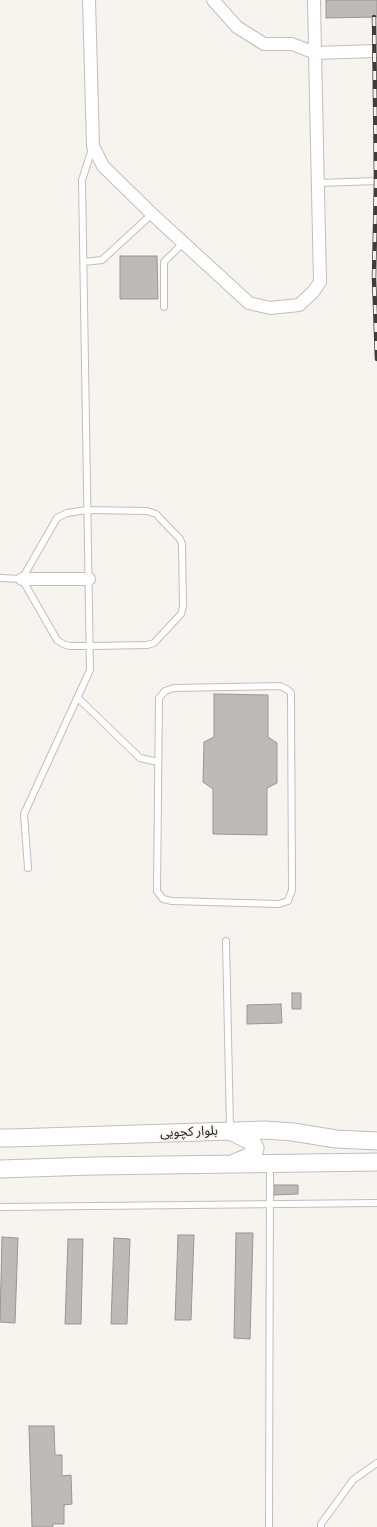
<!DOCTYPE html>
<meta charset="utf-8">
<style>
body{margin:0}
canvas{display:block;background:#f7f4f0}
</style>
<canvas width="377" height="1527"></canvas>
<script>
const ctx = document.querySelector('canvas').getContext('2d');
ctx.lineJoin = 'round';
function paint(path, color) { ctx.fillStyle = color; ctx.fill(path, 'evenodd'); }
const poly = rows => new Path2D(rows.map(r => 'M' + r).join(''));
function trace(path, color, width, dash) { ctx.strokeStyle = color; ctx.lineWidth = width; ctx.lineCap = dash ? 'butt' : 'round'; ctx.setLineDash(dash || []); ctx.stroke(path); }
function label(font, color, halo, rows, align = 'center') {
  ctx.font = font + ' "Fira Sans Condensed","Noto Sans Arabic",sans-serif'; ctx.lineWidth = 3.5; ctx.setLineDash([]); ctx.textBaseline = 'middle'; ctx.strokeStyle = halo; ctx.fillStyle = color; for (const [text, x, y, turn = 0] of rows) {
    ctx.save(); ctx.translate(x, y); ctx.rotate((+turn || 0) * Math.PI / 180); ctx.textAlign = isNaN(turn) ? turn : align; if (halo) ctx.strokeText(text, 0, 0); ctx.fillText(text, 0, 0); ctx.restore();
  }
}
const building = poly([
 [326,0,377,0,377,17,326,18,326,0],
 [120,256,157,256,158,299,120,299,120,256],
 [214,694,268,695,268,737,277,743,277,783,267,788,267,835,213,834,213,789,203,782,204,742,214,737,214,694],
 [292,993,301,993,301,1009,292,1009,292,993],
 [281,1004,282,1023,247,1024,247,1005,281,1004],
 [274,1185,298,1185,298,1194,274,1195,274,1185],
 [236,1233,253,1233,250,1339,234,1338,236,1233],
 [178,1235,194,1235,191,1320,175,1320,178,1235],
 [2,1237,18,1238,15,1323,0,1322,2,1237],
 [114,1238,130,1239,127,1324,111,1324,114,1238],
 [68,1239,83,1239,81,1324,65,1324,68,1239],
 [29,1426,54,1426,55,1455,62,1455,62,1476,71,1475,72,1504,64,1505,64,1524,53,1524,53,1527,32,1527,29,1426]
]);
const lane = poly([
 [318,183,377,181],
 [84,262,102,260,152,214],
 [164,307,164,262,183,243],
 [87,510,147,511,156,514,180,539,182,544,183,607,181,614,154,643,147,645,90,646,70,646,63,644,57,640,22,579,57,518,67,513,87,510],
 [0,578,22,579],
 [280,686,288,690,291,693,292,890,288,901,279,904,172,901,163,899,157,891,159,698,165,691,174,688,280,686],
 [78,698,140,758,158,762],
 [28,868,24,814,90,670,82,180,93,146],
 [226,941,230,1129],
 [0,1207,377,1203],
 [269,1527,270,1165],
 [321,1527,321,1524,353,1480,377,1463]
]);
const street = poly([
 [89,0,93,146,103,166,152,214,249,303,270,308,299,305,313,292,320,282,315,53,377,51],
 [213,0,237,27,264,44,292,44,315,53,314,0],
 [22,579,89,579]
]);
const secondary = poly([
 [232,1132,251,1141,255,1148,253,1155,234,1163],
 [0,1138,11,1138,265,1130,293,1132,336,1139,377,1141],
 [0,1169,93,1166,377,1162]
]);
const rail = poly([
 [374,17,376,181,374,278,377,359]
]);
const streetNames = [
 ["بلوار کچویی",189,1132,-2]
];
paint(building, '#bdbab7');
trace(building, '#999693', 1);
trace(lane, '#c1bebb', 8);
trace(street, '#c1bebb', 14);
trace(secondary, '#c1bebb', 19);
trace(lane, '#fff', 6);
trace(street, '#fff', 12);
trace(secondary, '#fff', 17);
trace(rail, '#3f3d3c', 4.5);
trace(rail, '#f7f4f0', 3, [9]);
label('13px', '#222120', '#f7f4f0', streetNames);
</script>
